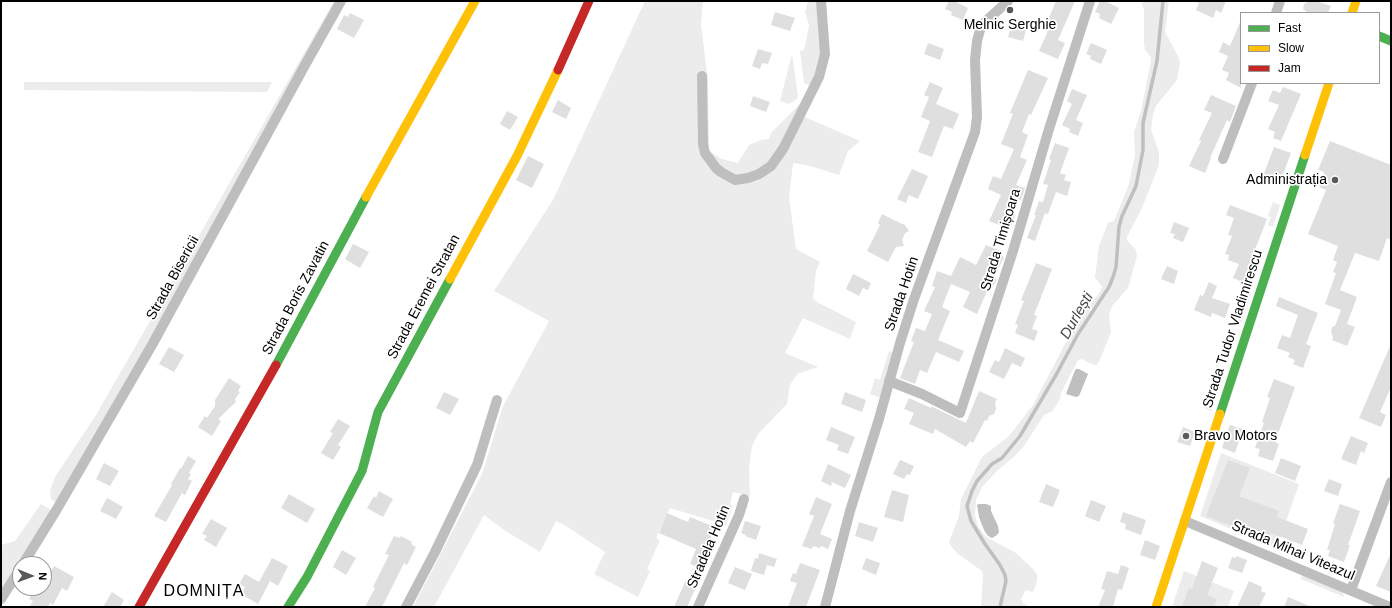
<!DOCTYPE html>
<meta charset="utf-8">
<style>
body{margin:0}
#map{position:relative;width:1392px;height:608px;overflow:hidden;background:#fff;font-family:Arial,sans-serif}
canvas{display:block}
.frame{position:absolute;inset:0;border:2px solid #000;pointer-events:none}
.legend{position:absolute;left:1240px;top:12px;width:140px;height:72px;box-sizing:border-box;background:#fff;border:1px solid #999;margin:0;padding:5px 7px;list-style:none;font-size:12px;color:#000}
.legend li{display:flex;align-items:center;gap:8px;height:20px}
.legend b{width:20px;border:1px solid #999}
.north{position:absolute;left:12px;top:556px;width:40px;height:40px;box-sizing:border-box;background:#fff;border:1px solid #999;border-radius:50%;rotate:91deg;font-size:11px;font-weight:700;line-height:16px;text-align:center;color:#000}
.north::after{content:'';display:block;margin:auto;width:14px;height:18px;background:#595959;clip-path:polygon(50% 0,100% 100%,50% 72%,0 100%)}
</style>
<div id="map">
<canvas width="1392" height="608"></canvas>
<div class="frame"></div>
<ul class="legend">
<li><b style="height:5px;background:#4caf50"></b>Fast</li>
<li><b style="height:5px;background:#ffc107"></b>Slow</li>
<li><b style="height:5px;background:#c62828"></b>Jam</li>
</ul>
<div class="north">N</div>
</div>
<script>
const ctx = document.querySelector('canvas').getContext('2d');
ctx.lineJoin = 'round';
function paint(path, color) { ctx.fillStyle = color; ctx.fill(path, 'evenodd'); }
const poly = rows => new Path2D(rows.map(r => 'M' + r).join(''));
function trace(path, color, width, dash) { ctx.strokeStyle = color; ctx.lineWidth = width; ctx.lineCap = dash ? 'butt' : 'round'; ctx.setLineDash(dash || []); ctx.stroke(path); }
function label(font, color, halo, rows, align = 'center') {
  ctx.font = font + ' Arial,sans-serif'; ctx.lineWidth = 3.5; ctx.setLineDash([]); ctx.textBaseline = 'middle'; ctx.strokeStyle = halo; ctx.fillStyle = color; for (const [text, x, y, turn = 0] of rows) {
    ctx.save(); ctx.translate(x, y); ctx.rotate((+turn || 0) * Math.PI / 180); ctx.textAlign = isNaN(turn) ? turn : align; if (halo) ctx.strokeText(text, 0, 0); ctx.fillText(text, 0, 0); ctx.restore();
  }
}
const green = poly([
 [334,1,338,1,155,332,56,503,51,499,50,491,55,477,96,415],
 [645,1,703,1,701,24,708,81,709,151,722,159,738,163,749,145,761,140,769,139,771,133,801,103,798,114,860,141,848,151,839,175,810,166,793,163,789,198,796,249,820,262,816,271,813,298,817,302,856,322,850,339,803,318,785,353,818,367,797,374,790,385,787,404,758,434,752,446,749,469,750,496,733,492,730,504,733,506,726,525,670,508,656,538,660,540,647,569,650,571,638,597,594,574,605,552,566,526,556,521,540,552,504,530,484,515,434,607,413,607,482,474,503,406,549,321,494,291,553,200],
 [808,1,818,1,822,47,815,79,809,85,804,83,800,51,804,50,809,26,805,12],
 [1141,1,1169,1,1165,32,1179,58,1180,63,1177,80,1156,106,1153,114,1151,130,1159,152,1159,165,1142,208,1127,237,1127,240,1136,250,1137,256,1128,288,1112,306,1109,315,1111,332,1099,362,1096,365,1092,364,1081,359,1078,360,1061,393,1060,399,1052,412,1050,412,1044,415,1024,446,1016,455,998,470,982,487,976,500,975,515,978,526,986,537,1016,553,1033,569,1037,575,1037,581,1034,590,1032,592,1026,590,1021,599,1023,603,1030,607,981,607,983,575,982,571,958,554,951,546,949,542,959,516,961,499,982,457,1009,436,1033,405,1075,325,1100,292,1102,287,1095,277,1099,246,1108,223,1114,221,1129,184,1135,155,1134,132,1141,111,1151,61,1151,57,1145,50,1144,43,1144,9],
 [792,54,798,95,797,99,789,104,780,101],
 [24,82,272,82,267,92,24,90],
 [1273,202,1280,205,1273,227,1268,225,1271,217,1268,216],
 [1245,291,1251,293,1241,324,1234,321],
 [1231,330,1237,333,1229,357,1222,355],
 [889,351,893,353,881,398,870,394,875,378,880,380],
 [1215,377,1222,380,1211,411,1204,408],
 [1221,453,1299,484,1277,548,1200,516],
 [41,504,53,511,1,592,1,545,15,541],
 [1184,571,1234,591,1228,607,1172,607],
 [1302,576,1307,576,1342,590,1344,597,1301,579]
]);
const water = poly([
 [1076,369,1079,369,1088,374,1079,396,1076,397,1066,394,1075,370],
 [979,504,986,504,991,506,991,511,998,526,999,532,997,535,992,538,988,536,984,530,979,517,977,505]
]);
const stream = poly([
 [1000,607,1006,581,1005,575,1000,565,985,544,971,521,967,506,972,491,977,481,992,464,1002,458,1020,436,1056,375,1078,334,1109,287,1113,277,1116,267,1119,227,1122,216,1136,186,1143,150,1143,123,1157,61,1163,1]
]);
const building = poly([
 [949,1,954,1,968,8,963,20,951,15,952,12,945,9],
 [1056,1,1075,1,1058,40,1065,43,1058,59,1039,51,1052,22,1048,20],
 [1100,1,1105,1,1119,8,1111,24,1099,18,1100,14,1095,12],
 [1195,1,1226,1,1221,13,1216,10,1213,18,1196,10,1199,3],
 [1310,1,1316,1,1331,6,1328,13,1308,13,1303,9,1304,4],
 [775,12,795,18,790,31,771,25],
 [350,13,364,20,354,38,337,29,344,15,348,17],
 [1013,19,1024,22,1023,25,1027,26,1023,41,1008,37],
 [1241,20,1241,88,1226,80,1229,73,1222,70,1228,56,1219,52,1223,42,1230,46],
 [928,43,944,49,940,60,924,54],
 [1091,43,1107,50,1101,64,1090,59,1091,56,1086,54],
 [758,49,772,53,768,64,762,63,760,69,752,66],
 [1028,70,1048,78,1031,115,1029,114,1022,132,1028,135,1020,157,1027,160,1016,185,1025,188,1021,200,1011,196,1005,212,1015,216,1011,227,1001,223,999,225,989,221,1001,195,988,189,993,176,1001,179,1014,149,1001,144,1013,114,1010,113],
 [930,82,943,88,936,104,959,114,953,129,944,126,932,157,918,152,930,121,921,117,929,97,924,95],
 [1283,87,1301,94,1281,141,1273,138,1275,132,1268,129,1279,105,1268,101,1273,90,1280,93],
 [1072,89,1087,95,1076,120,1083,123,1078,136,1069,132,1070,129,1062,125,1072,104,1067,101],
 [1211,95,1236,106,1230,122,1227,120,1210,158,1211,158,1205,173,1189,166,1201,141,1199,140,1212,113,1204,110],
 [753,96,770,102,766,112,750,106],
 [558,100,571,108,566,119,552,112],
 [507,111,518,117,510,130,500,124],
 [1330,141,1391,165,1391,240,1387,238,1379,261,1355,253,1340,290,1357,297,1347,324,1355,327,1347,346,1332,340,1333,337,1331,332,1332,327,1335,326,1341,310,1325,304,1336,273,1333,272,1337,262,1333,260,1338,246,1308,234,1326,190,1319,187,1324,172,1318,170],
 [1055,143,1069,148,1060,173,1066,175,1064,180,1071,182,1067,196,1056,192,1048,214,1045,213,1035,241,1027,238,1036,215,1034,215,1039,201,1043,202,1048,185,1043,184,1051,160,1049,159],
 [1274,147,1291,153,1280,182,1263,176],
 [528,156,544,164,532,188,516,180],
 [912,169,928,176,918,199,909,195,906,203,897,199],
 [1230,205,1267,219,1251,260,1253,261,1245,283,1233,278,1239,264,1228,260,1229,255,1225,254,1232,236,1228,235,1234,218,1226,215],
 [882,214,902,224,904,224,909,231,905,233,902,240,904,246,896,247,888,262,867,251,880,225,878,223],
 [1174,222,1189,228,1183,242,1173,238,1175,234,1170,233],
 [353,244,369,252,360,268,345,259],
 [986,245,1000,251,999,254,1004,257,994,278,997,279,991,290,988,289,977,314,963,307,970,292,951,284,942,307,950,311,938,340,964,351,959,362,936,352,927,373,920,370,915,384,900,378,914,342,911,341,916,328,925,331,932,314,924,311,935,287,932,286,937,271,951,276,960,257,976,265],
 [1036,263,1052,269,1034,315,1037,316,1032,329,1038,331,1034,341,1015,333,1018,325,1015,324,1024,301,1021,300],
 [1167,266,1178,271,1174,284,1161,279],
 [853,274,871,283,868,290,863,288,859,296,846,289],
 [1209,282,1217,286,1212,298,1230,304,1225,318,1212,313,1211,317,1194,310,1200,295,1203,296],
 [1279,297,1318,313,1306,344,1311,346,1303,368,1293,364,1295,360,1288,357,1290,353,1277,348,1282,335,1290,338,1298,315,1276,306],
 [1391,344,1391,387,1380,412,1386,415,1381,427,1359,418],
 [169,347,184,355,174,372,159,364],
 [1005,348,1025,358,1021,367,1012,363,1004,379,989,372,995,360,999,362],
 [229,378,241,386,238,391,240,392,235,399,236,402,218,419,221,421,212,436,198,427,205,416,207,418,215,406,215,400],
 [1274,379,1295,387,1275,442,1279,444,1273,461,1258,456,1260,449,1255,448,1264,423,1262,422,1270,398,1267,397],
 [979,391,997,399,995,403,996,409,994,414,989,416,987,421,985,420,973,443,970,441,966,447,935,429,933,434,909,424,914,413,904,409,909,398,931,408,931,406,939,410,966,423],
 [444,392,459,399,450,415,436,408],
 [845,392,866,400,862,412,841,404],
 [338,419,350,426,338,445,341,447,333,460,321,453,333,433,330,432],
 [1230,425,1243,429,1235,453,1222,448],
 [831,427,855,437,848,454,837,450,839,445,826,440],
 [1183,427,1195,432,1190,446,1177,442],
 [1351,436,1368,443,1364,453,1361,451,1356,465,1341,459],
 [188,456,196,461,189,473,191,474,188,479,192,481,185,495,182,493,166,522,154,516,172,485,171,484,180,468,181,469],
 [1281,458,1301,466,1295,481,1275,473],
 [900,460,914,466,910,475,907,474,904,479,893,474],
 [1228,460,1250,468,1239,496,1279,511,1277,517,1308,529,1302,545,1271,533,1268,540,1206,516],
 [104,463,119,471,110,486,96,479],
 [828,464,851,475,845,488,832,482,831,486,821,481],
 [1329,479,1342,484,1338,496,1324,491],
 [1046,484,1060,490,1053,507,1039,502],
 [892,490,909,495,903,522,884,517],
 [379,491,393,499,383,517,367,508,374,496,376,498],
 [289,494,315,509,307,523,281,508],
 [816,497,832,504,820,534,832,539,828,549,821,546,820,548,813,546,812,549,802,546,814,516,809,514],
 [107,498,123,507,116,519,100,511],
 [1091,500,1106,506,1099,522,1085,516],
 [1340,504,1360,511,1348,545,1350,545,1344,562,1328,556,1330,550,1327,550,1335,524,1333,523],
 [1123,512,1146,520,1141,535,1125,529,1126,524,1120,522],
 [667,513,688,522,690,517,712,526,710,531,713,532,702,559,703,559,700,568,690,564,696,549,659,533],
 [211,519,227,528,216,547,204,540,207,536,202,534],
 [745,521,761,526,756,540,745,536,746,535,741,533],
 [859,522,878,528,873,542,855,536],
 [394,536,400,538,401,536,412,542,411,544,416,547,407,565,404,563,382,607,365,607,375,588,373,587,389,555,385,554],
 [1145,540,1160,546,1155,560,1140,555],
 [342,550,356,558,346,575,333,567],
 [759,553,777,559,774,567,767,565,764,575,751,571,755,558,758,559],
 [1391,553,1391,592,1376,586],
 [1236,556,1247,560,1242,573,1228,568,1232,557,1236,558],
 [272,558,288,566,278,586,270,581,258,604,241,594,245,587,239,584,245,574,259,582],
 [866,558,880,563,876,575,862,569],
 [1202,561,1218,568,1207,595,1217,599,1214,607,1182,607,1189,588,1192,589],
 [800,563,820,570,806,607,788,607,797,583,790,581,793,573,796,574],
 [1121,565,1129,568,1122,590,1118,589,1113,607,1098,607,1105,590,1101,589,1107,571,1118,574],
 [54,566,74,577,67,591,62,588,53,605,50,603,48,607,29,607,33,601,29,599,35,588,44,588,44,573,47,569,51,571],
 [735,567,752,574,745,590,728,583],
 [686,580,697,585,687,607,674,607],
 [1249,581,1262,587,1261,591,1266,593,1259,607,1237,607],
 [112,592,124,600,120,607,103,607],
 [1288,597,1312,607,1284,607]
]);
const street = poly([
 [1276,13,1280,1],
 [702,76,703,144,705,153,716,168,721,172,735,180,748,178,759,174,771,166,783,149,819,77,825,54,821,1],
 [1223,159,1252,83],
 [889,381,922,394,960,413,1013,251,1049,129,1090,1],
 [1185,521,1390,607],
 [23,564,57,509,152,345,305,65,341,1],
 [1351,590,1391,482],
 [1,599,20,569],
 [406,607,435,552,477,465,497,400],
 [698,607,739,515,744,499],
 [825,607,850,511,879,419,900,343,914,299,975,132,977,117,975,60,977,41,980,30,985,22,1008,1]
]);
const fast = poly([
 [1379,36,1391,41],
 [276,365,366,197],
 [1220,414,1305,155],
 [288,607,307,577,362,471,378,412,450,279]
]);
const slow = poly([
 [1352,13,1356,1],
 [1305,155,1329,83],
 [366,197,475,1],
 [450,279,517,156,558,70],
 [1156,607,1220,414]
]);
const jam = poly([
 [558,70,589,1],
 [139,607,276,365]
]);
const markers = [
 [1010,10,4,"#595959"],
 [1335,180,4,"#595959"],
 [1186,436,4,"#595959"]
];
const poiNames = [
 ["Melnic Serghie",1010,25],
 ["Administrația",1327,180,"right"],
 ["Bravo Motors",1194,436,"left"]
];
const streetNames = [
 ["Strada Timișoara",1001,240,-73],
 ["Strada Bisericii",173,278,-61],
 ["Strada Hotin",902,294,-71],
 ["Strada Eremei Stratan",424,297,-62],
 ["Strada Boris Zavatin",296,298,-62],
 ["Strada Tudor Vladimirescu",1233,329,-72],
 ["Stradela Hotin",709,547,-67],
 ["Strada Mihai Viteazul",1293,551,23]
];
const waterNames = [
 ["Durlești",1077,316,-60]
];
const quarterNames = [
 ["DOMNIȚA",204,592]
];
paint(green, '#ececec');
paint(water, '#bfbfbf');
trace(stream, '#bfbfbf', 3.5);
paint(building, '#dfdfdf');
trace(street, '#bebebe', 10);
trace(fast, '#4caf50', 9);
trace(slow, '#ffc107', 9);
trace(jam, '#c62828', 9);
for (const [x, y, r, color] of markers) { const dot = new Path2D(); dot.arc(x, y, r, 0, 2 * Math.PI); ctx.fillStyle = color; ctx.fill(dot); trace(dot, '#fff', 1.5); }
label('14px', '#000', '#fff', poiNames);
label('14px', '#000', '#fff', streetNames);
label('italic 15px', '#444', '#fff', waterNames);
ctx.letterSpacing = '1px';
label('16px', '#000', '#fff', quarterNames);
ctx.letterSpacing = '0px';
</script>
